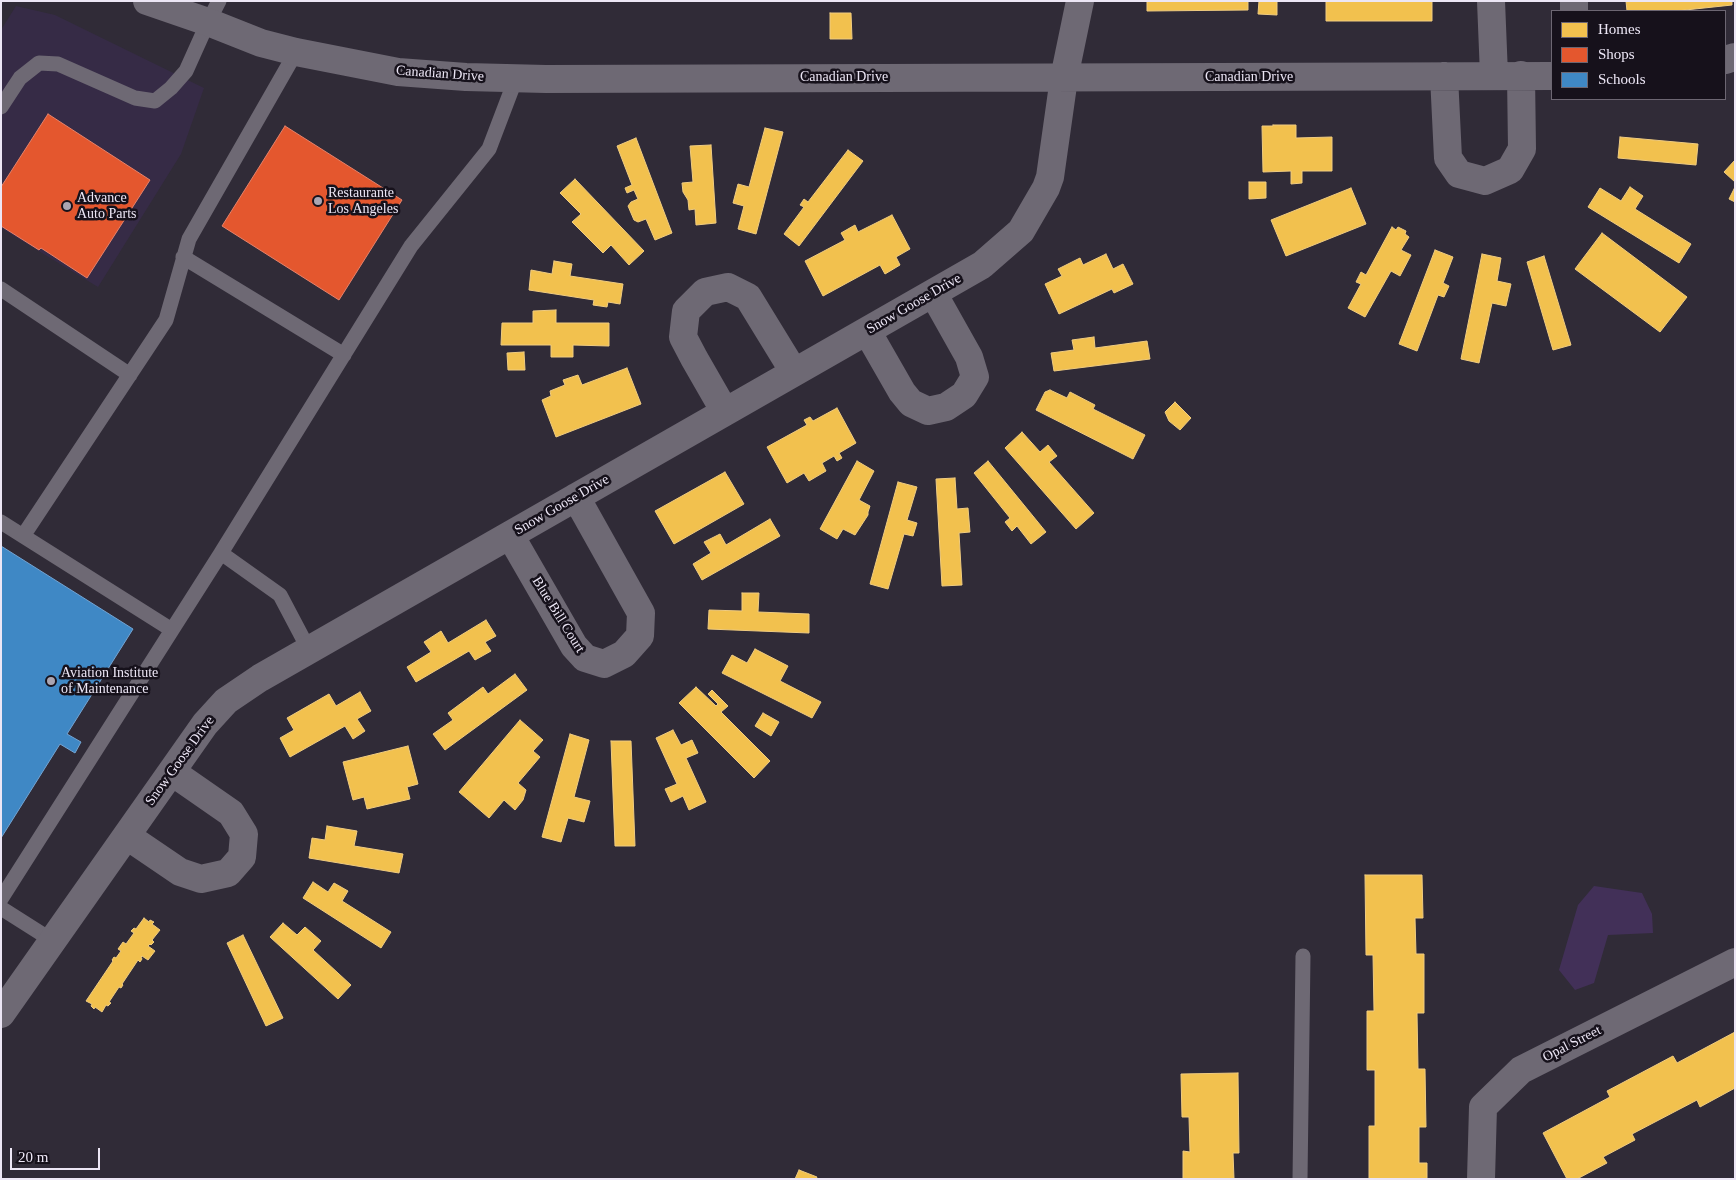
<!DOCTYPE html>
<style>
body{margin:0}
#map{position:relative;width:1736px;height:1180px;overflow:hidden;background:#302b37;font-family:Georgia,serif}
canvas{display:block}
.frame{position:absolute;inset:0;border:2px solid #ece6f5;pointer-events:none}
.legend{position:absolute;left:1551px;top:10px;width:175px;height:90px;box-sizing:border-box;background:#16111b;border:1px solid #6c6672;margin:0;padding:6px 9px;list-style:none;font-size:15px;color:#ece6f5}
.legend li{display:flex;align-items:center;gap:10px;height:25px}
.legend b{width:25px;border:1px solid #6c6672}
.scale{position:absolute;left:10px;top:1148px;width:90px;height:22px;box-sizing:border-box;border:2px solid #ece6f5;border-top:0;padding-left:6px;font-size:15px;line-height:18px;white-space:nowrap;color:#ece6f5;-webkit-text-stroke:4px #16111b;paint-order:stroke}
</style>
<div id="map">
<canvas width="1736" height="1180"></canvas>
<div class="frame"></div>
<ul class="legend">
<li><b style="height:14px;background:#f2c14e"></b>Homes</li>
<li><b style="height:14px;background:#e4572e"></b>Shops</li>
<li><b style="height:14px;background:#3f88c5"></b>Schools</li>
</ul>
<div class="scale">20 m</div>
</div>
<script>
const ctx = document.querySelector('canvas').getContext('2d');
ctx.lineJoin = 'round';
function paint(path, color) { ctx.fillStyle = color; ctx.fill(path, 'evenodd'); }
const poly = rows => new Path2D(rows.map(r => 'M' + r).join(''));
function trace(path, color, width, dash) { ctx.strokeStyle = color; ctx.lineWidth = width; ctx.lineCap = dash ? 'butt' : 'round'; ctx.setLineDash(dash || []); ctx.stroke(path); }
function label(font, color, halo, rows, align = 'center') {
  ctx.font = font + ' Georgia,serif'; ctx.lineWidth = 5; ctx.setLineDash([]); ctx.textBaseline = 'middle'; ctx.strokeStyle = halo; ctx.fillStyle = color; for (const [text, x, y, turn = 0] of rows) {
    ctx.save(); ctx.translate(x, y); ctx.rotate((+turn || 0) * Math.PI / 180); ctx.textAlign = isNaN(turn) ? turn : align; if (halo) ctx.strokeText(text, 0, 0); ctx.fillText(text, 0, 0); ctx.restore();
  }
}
const built = poly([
 [16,6,55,15,204,88,181,154,98,287,1,228,1,30]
]);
const green = poly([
 [1594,886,1642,893,1652,914,1653,933,1608,935,1594,983,1575,990,1559,970,1578,905]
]);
const homes = poly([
 [1147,1,1248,1,1248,10,1147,11,1147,1],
 [1259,1,1277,1,1277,15,1258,14,1259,1],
 [1326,1,1432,1,1432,21,1326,21,1326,1],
 [1626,1,1732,1,1732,5,1676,11,1627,11,1626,1],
 [830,13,851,13,852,39,830,39,830,13],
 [1273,125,1296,125,1296,138,1332,137,1332,171,1302,171,1302,183,1291,184,1291,171,1263,172,1262,126,1273,126,1273,125],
 [765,128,783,132,756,234,738,229,744,206,733,203,738,184,749,187,765,128],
 [1620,137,1698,144,1696,165,1618,158,1620,137],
 [636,138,672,233,655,240,646,219,638,222,634,220,628,206,631,202,638,199,634,190,627,193,625,188,632,185,617,146,636,138],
 [711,145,716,223,696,225,695,209,689,210,688,200,683,192,682,183,693,182,690,146,711,145],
 [848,150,863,161,799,246,784,234,804,207,800,205,804,199,808,202,848,150],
 [1735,160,1735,182,1724,172,1735,160],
 [575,179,644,251,629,265,611,245,603,253,572,222,581,214,560,193,575,179],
 [1249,182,1266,182,1266,198,1249,199,1249,182],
 [1630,187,1643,196,1635,209,1691,244,1679,263,1588,207,1600,188,1621,201,1630,187],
 [1735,187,1735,202,1729,199,1735,187],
 [1351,188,1366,224,1286,256,1271,220,1351,188],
 [892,215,910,249,896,257,900,265,885,274,880,265,823,296,805,261,845,240,841,233,855,225,858,232,892,215],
 [1392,227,1396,230,1398,227,1406,231,1405,234,1409,237,1401,250,1411,255,1400,276,1391,271,1365,317,1348,308,1361,284,1356,282,1361,272,1366,275,1392,227],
 [1602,233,1687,297,1660,332,1575,269,1602,233],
 [1435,250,1453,257,1443,283,1449,286,1444,297,1438,295,1417,351,1399,344,1435,250],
 [1106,254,1113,269,1123,264,1133,284,1114,293,1112,289,1059,314,1045,284,1062,276,1058,269,1080,258,1083,265,1106,254],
 [1482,254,1501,258,1497,281,1511,284,1506,306,1492,303,1479,363,1461,359,1482,254],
 [1544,256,1571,345,1553,350,1527,262,1544,256],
 [554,261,572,264,570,276,623,284,620,304,608,302,607,307,593,305,594,300,529,290,531,270,552,274,554,261],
 [556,310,556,323,609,323,609,346,573,345,573,357,551,357,551,345,501,345,502,323,533,323,533,311,556,310],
 [1094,337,1095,348,1147,341,1150,359,1054,371,1051,353,1074,350,1072,340,1094,337],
 [524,352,525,370,508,370,507,353,524,352],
 [627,368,641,404,556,437,542,400,551,396,550,391,565,385,563,380,578,375,582,385,627,368],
 [1050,390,1067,398,1070,392,1095,405,1093,409,1145,435,1133,459,1036,410,1045,392,1050,390],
 [1175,402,1191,418,1180,430,1169,421,1165,412,1175,402],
 [837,408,856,443,839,453,842,458,837,461,834,456,822,463,826,471,809,481,804,473,787,483,767,447,807,425,804,420,810,417,813,421,837,408],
 [1022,432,1040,452,1048,445,1057,456,1049,462,1094,513,1076,529,1005,448,1022,432],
 [857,461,874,471,859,500,870,506,868,512,868,515,855,535,843,529,837,539,820,529,857,461],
 [988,461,1046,532,1031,544,1017,526,1012,531,1005,522,1010,518,974,473,988,461],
 [725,472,744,504,674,544,655,511,725,472],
 [955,478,957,509,968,508,970,532,959,533,962,585,942,586,936,479,955,478],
 [898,482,917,487,907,520,917,523,913,536,904,534,888,589,870,584,898,482],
 [770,519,780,536,702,580,693,564,711,553,704,542,720,534,726,545,770,519],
 [742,593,759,593,758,612,809,614,809,633,708,629,709,610,742,611,742,593],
 [486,620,496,636,485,642,491,651,475,660,469,651,416,682,407,667,431,652,424,642,441,631,448,643,486,620],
 [755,649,788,666,780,681,821,702,812,718,722,673,732,655,747,663,755,649],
 [515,674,527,690,445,750,433,734,453,720,448,713,483,687,488,694,515,674],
 [696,687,716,706,718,704,708,694,712,690,728,706,721,712,770,761,754,778,679,703,696,687],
 [360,692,371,711,357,719,365,731,353,739,345,726,290,757,280,738,294,730,287,718,329,694,336,706,360,692],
 [763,713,779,722,771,736,755,726,763,713],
 [520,720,543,740,533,751,540,757,518,783,526,790,523,800,515,810,504,800,489,818,459,792,520,720],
 [673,730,681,745,692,740,698,753,686,758,706,802,689,810,683,796,671,802,665,789,677,784,656,738,673,730],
 [570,734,589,740,574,797,590,801,584,822,568,818,561,842,542,837,570,734],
 [611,741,631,741,635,846,615,846,611,741],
 [408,746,418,784,407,787,410,799,367,809,364,797,353,800,343,762,408,746],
 [327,826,357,831,354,846,403,854,399,873,309,858,312,838,325,840,327,826],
 [1365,875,1422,875,1423,918,1415,918,1416,954,1424,954,1424,1013,1417,1013,1418,1069,1425,1069,1426,1127,1419,1127,1419,1163,1427,1163,1427,1179,1369,1179,1369,1126,1375,1126,1375,1070,1367,1070,1367,1011,1374,1011,1373,955,1366,955,1365,875],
 [313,882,328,892,334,883,348,891,342,901,391,932,381,948,303,898,313,882],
 [144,918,149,922,150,920,154,922,152,924,160,930,152,940,154,942,151,945,150,944,148,946,155,951,148,960,142,956,141,957,142,959,140,962,138,960,122,984,123,985,121,988,119,987,109,1002,111,1003,108,1006,106,1005,102,1012,95,1007,94,1009,91,1006,92,1004,86,1001,113,961,112,960,114,957,116,958,121,951,118,949,123,942,126,944,134,933,131,931,134,928,136,929,144,918],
 [283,923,297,935,305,927,321,941,313,950,351,985,338,999,270,937,283,923],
 [243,935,283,1018,266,1026,227,943,243,935],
 [1735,1032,1735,1088,1700,1107,1697,1100,1632,1134,1635,1140,1603,1157,1607,1163,1577,1179,1567,1179,1543,1133,1610,1097,1607,1091,1673,1056,1677,1063,1735,1032],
 [1238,1073,1239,1153,1233,1153,1234,1179,1183,1179,1183,1151,1190,1152,1189,1117,1182,1117,1181,1074,1238,1073],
 [799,1170,817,1177,816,1179,795,1179,799,1170]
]);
const shops = poly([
 [48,114,150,180,87,278,41,248,39,250,1,226,1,187,48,114],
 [285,126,402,200,339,300,222,226,285,126]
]);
const schools = poly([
 [1,546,133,629,67,734,81,742,75,753,60,744,1,838,1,546]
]);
const lane = poly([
 [1,107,20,78,39,63,58,64,135,98,155,101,171,88,186,71,208,22,219,1],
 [183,257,344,355],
 [1,289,130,375],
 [1,522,172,630,1,899],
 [23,536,166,320,189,239,296,52],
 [172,630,221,553],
 [309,650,280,595,221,553,411,246,489,149,516,78],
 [1,908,53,941],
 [1300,1179,1303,956]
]);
const street = poly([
 [147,1,208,22,261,43,296,52,398,72,466,77,546,79,1552,76],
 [1491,1,1494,75],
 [1574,1,1574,11],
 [1725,60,1735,57],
 [1444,76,1448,158,1459,174,1485,181,1510,170,1522,149,1521,75],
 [867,331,902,392,911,403,928,411,946,407,964,395,975,377,969,357,933,293],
 [725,412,694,358,683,337,686,311,705,292,728,287,748,297,794,372],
 [510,535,574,646,585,658,604,664,624,654,640,636,641,613,576,497],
 [127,836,180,872,201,879,228,873,242,857,244,834,231,813,172,772],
 [1,1014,205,724,226,701,260,678,982,265,1021,231,1046,188,1050,177,1064,78,1080,1],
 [1481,1179,1483,1107,1521,1070,1735,962]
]);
const markers = [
 [318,201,5,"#aaa5b2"],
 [67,206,5,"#aaa5b2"],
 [51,681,5,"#aaa5b2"]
];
const streetNames = [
 ["Canadian Drive",440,74,4],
 ["Canadian Drive",844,77],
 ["Canadian Drive",1249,77],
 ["Snow Goose Drive",914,304,-30],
 ["Snow Goose Drive",562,505,-30],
 ["Blue Bill Court",558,615,58],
 ["Snow Goose Drive",180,761,-54],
 ["Opal Street",1572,1044,-27]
];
const poiNames = [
 ["Restaurante",328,193],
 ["Los Angeles",328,209],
 ["Advance",77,198],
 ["Auto Parts",77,214],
 ["Aviation Institute",61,673],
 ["of Maintenance",61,689]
];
paint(built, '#362b46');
paint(green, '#423058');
paint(homes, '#f2c14e');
trace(homes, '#f0cc80', 1);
paint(shops, '#e4572e');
trace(shops, '#e6826a', 1);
paint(schools, '#3f88c5');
trace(schools, '#73a4d3', 1);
trace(lane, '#6e6974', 15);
trace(street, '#6e6974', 28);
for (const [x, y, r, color] of markers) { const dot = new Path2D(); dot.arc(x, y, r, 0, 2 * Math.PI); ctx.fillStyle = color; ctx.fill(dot); trace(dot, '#16111b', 2); }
label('14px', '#ece6f5', '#16111b', streetNames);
label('14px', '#ece6f5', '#16111b', poiNames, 'left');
</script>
